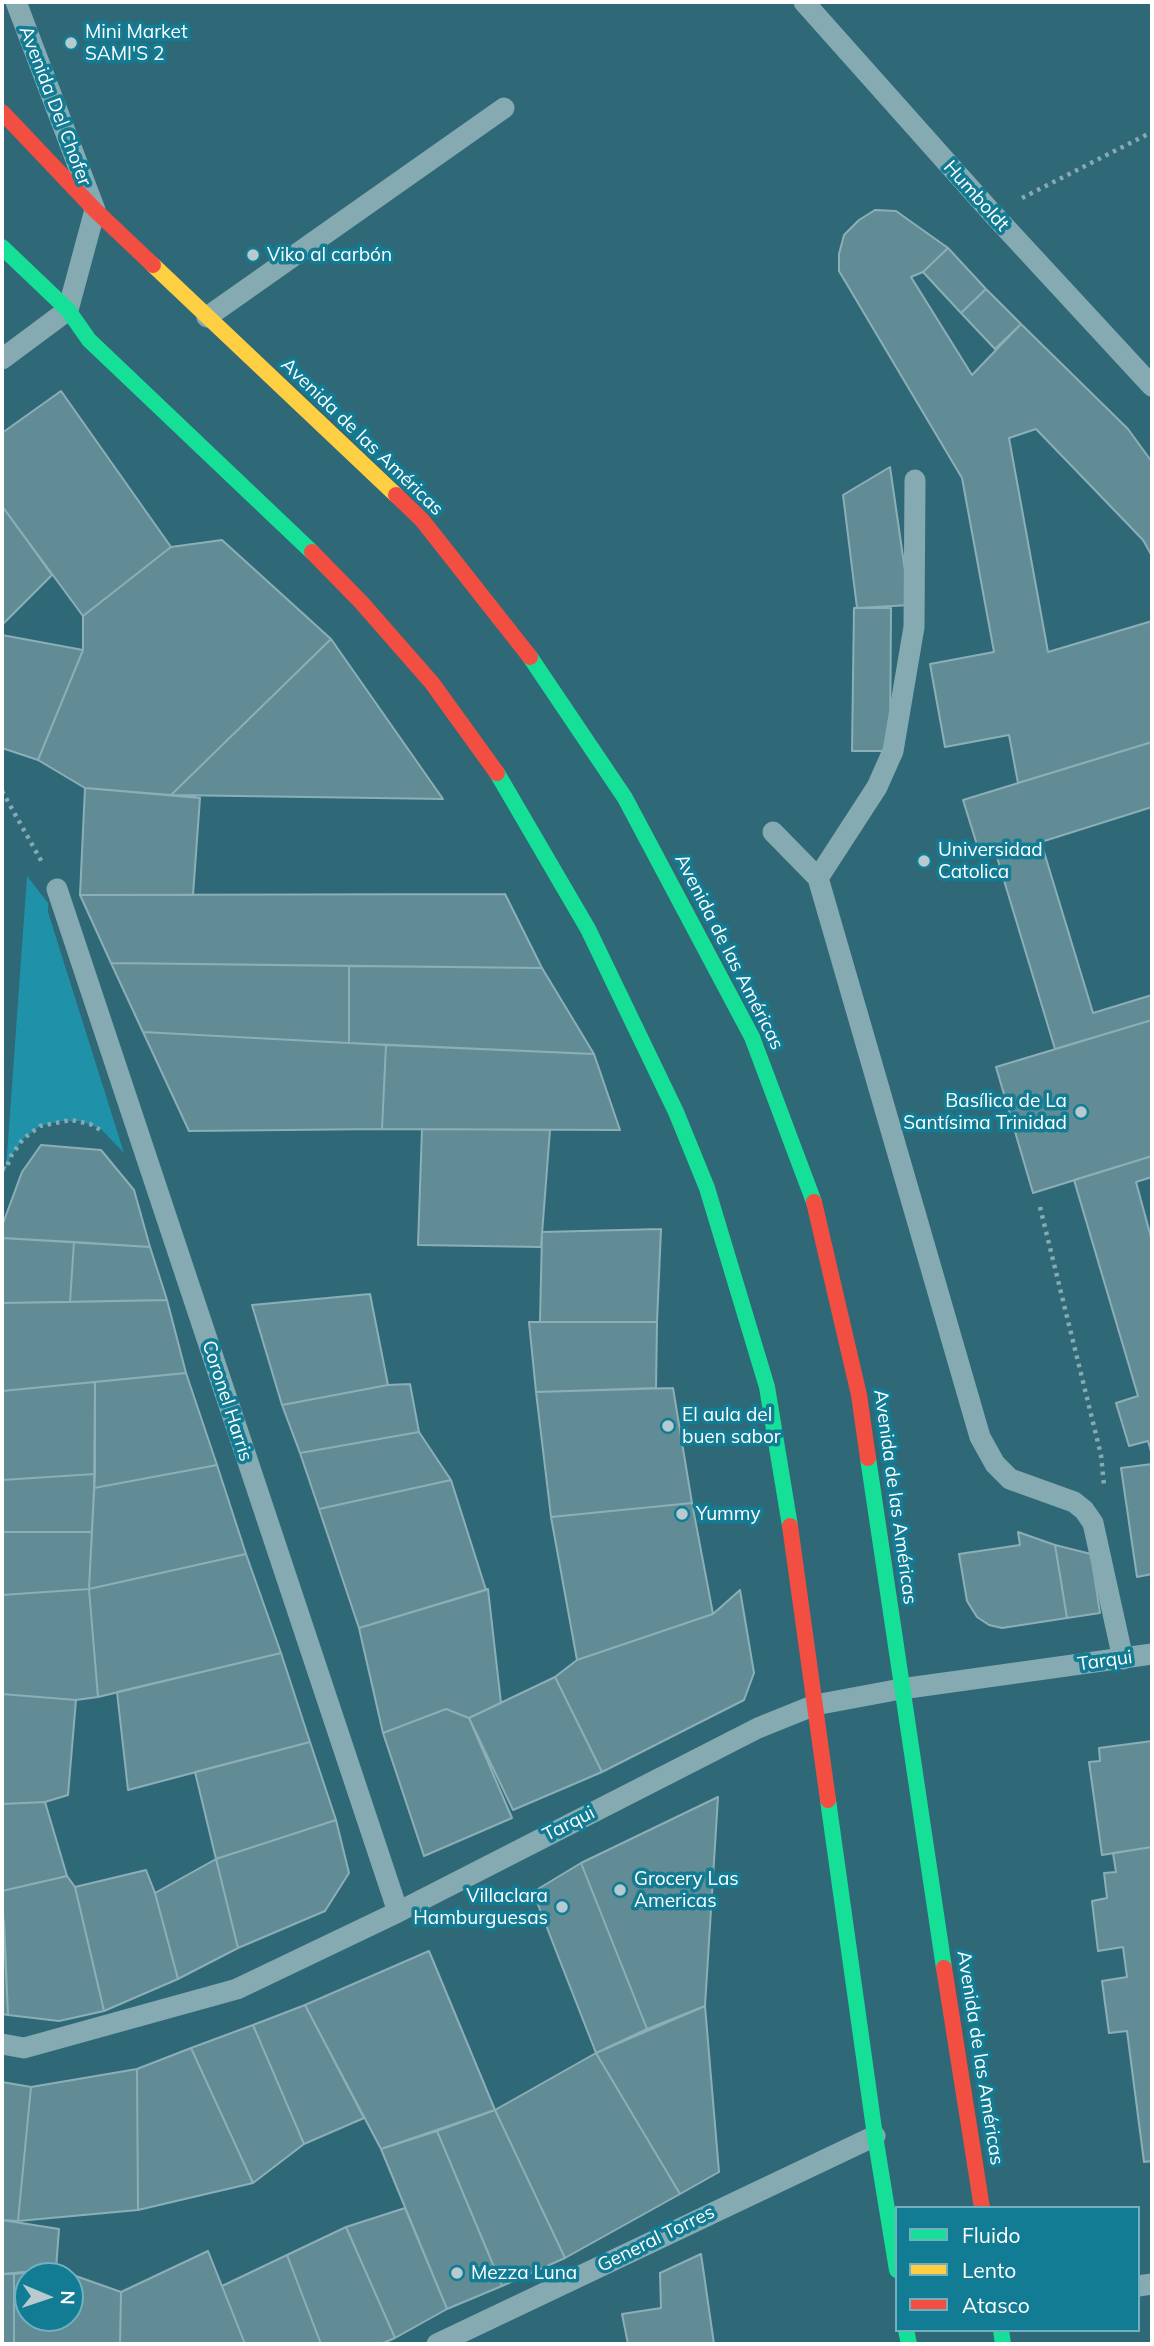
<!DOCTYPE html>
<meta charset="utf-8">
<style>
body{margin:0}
#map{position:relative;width:1154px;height:2346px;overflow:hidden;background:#2f6977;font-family:Mulish,sans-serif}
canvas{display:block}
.frame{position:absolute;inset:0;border:4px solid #fff;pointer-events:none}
.legend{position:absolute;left:895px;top:2206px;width:245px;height:126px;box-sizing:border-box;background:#127c94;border:2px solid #71b0bf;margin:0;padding:9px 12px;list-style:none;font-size:21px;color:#fff}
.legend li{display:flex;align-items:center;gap:14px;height:35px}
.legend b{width:35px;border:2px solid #71b0bf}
.north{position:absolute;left:14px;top:2262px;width:70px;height:70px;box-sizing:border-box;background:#127c94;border:2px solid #71b0bf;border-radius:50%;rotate:92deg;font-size:19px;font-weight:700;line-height:28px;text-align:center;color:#fff}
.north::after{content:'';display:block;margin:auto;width:24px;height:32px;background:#b6cacf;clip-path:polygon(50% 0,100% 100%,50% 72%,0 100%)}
</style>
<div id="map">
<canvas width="1154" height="2346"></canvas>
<div class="frame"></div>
<ul class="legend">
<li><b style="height:9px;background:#16e098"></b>Fluido</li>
<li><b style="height:9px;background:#ffcf43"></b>Lento</li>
<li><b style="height:9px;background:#f24e42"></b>Atasco</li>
</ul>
<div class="north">N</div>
</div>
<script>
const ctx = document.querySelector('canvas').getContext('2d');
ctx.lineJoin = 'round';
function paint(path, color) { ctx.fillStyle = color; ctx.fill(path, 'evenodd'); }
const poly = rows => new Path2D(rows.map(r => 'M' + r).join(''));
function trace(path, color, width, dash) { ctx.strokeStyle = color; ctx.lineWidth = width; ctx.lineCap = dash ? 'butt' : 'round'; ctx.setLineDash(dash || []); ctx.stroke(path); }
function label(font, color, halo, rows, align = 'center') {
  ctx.font = font + ' Mulish,sans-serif'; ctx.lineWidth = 7; ctx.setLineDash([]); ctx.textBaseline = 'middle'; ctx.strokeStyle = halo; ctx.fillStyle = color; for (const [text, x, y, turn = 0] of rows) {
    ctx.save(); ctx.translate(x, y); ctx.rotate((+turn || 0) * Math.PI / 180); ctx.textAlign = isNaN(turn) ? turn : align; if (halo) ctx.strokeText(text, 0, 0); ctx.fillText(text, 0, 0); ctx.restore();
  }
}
const green = poly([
 [27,876,48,903,48,912,124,1153,101,1129,80,1121,61,1121,40,1126,23,1139,11,1156,6,1169]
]);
const building = poly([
 [875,210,896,211,948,248,923,272,911,277,972,375,1021,324,1128,429,1152,462,1152,556,1143,540,1036,429,1009,438,1048,652,1152,621,1152,742,1018,783,1009,735,945,747,930,664,994,652,962,478,839,271,839,254,844,235,859,220,875,210],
 [948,248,986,289,961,313,923,272,948,248],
 [986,289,1021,324,995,349,961,313,986,289],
 [61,391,171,547,83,616,2,506,2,433,61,391],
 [890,467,910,605,857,608,843,495,890,467],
 [2,506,52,575,2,625,2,506],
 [222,540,331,639,171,795,85,788,38,760,83,650,83,616,171,547,222,540],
 [854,608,891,608,890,751,852,751,854,608],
 [2,635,83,650,38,760,2,748,2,635],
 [331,639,443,799,171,795,331,639],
 [1152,742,1152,807,1041,842,1093,1013,1152,995,1152,1020,1055,1049,993,844,978,848,963,800,1152,742],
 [85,788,200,798,193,895,80,895,85,788],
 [505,894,542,968,111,963,80,895,505,894],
 [111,963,349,966,349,1043,143,1032,111,963],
 [349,966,542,968,594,1054,349,1043,349,966],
 [1152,1020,1152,1156,1033,1193,996,1067,1152,1020],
 [143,1032,386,1045,382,1129,189,1131,143,1032],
 [386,1045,594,1054,620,1130,382,1129,386,1045],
 [422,1129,550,1130,541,1247,418,1245,422,1129],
 [41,1145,101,1150,134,1190,150,1247,2,1238,2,1226,22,1172,41,1145],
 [1152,1156,1152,1177,1136,1182,1152,1241,1152,1455,1148,1441,1129,1446,1116,1403,1138,1396,1074,1180,1152,1156],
 [661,1229,657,1322,540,1322,542,1232,661,1229],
 [2,1238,74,1242,70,1302,2,1303,2,1238],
 [74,1242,150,1247,167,1300,70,1302,74,1242],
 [370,1294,388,1385,282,1405,252,1305,370,1294],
 [167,1300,186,1373,2,1391,2,1303,167,1300],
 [529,1322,657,1322,656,1388,536,1392,529,1322],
 [186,1373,217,1465,94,1488,95,1382,186,1373],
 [95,1382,95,1474,2,1480,2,1391,95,1382],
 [410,1384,419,1432,300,1453,282,1405,388,1385,410,1384],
 [673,1388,692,1503,551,1517,536,1392,673,1388],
 [419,1432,451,1480,319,1509,300,1453,419,1432],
 [1152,1464,1152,1574,1137,1577,1121,1468,1152,1464],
 [217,1465,246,1554,89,1589,94,1488,217,1465],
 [95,1474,92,1532,2,1532,2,1480,95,1474],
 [451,1480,486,1590,359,1628,319,1509,451,1480],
 [692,1503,713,1614,577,1660,551,1517,692,1503],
 [2,1532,92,1532,89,1589,2,1595,2,1532],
 [1018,1532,1055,1545,1067,1618,1002,1628,989,1625,977,1617,967,1601,959,1554,1020,1545,1018,1532],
 [1055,1545,1091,1554,1100,1613,1067,1618,1055,1545],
 [246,1554,281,1653,98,1697,89,1589,246,1554],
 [89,1589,98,1697,76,1700,2,1694,2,1595,89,1589],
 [488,1589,501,1703,469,1718,446,1709,383,1733,359,1628,488,1589],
 [740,1590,754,1673,744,1700,602,1772,555,1677,577,1660,713,1614,740,1590],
 [281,1653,310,1742,128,1790,117,1692,281,1653],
 [555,1677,602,1772,513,1810,469,1718,555,1677],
 [2,1694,76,1700,68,1795,45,1802,2,1804,2,1694],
 [446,1709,469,1718,512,1818,424,1856,383,1733,446,1709],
 [1152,1741,1152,1847,1102,1855,1089,1762,1100,1761,1099,1748,1152,1741],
 [310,1742,336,1820,216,1859,195,1772,310,1742],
 [718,1797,705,2006,647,2029,581,1863,718,1797],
 [45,1802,67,1876,2,1891,2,1804,45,1802],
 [336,1820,349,1873,325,1911,238,1948,216,1859,336,1820],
 [1152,1847,1152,2166,1152,2161,1144,2162,1127,2031,1109,2033,1102,1981,1127,1977,1123,1947,1098,1951,1092,1901,1107,1898,1104,1873,1116,1872,1113,1853,1152,1847],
 [216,1859,238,1948,178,1979,155,1893,216,1859],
 [581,1863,647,2029,596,2053,533,1892,581,1863],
 [146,1870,155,1893,178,1979,104,2011,75,1887,146,1870],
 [67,1876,75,1887,104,2011,59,2021,8,2015,2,1891,67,1876],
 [2,1920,4,1921,8,2015,2,2014,2,1920],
 [429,1951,495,2110,381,2149,305,2005,429,1951],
 [305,2005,364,2118,304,2144,253,2025,305,2005],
 [705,2006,719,2172,680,2194,596,2053,705,2006],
 [253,2025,304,2144,253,2183,191,2048,253,2025],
 [191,2048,253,2183,138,2210,137,2069,191,2048],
 [596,2053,680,2194,565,2258,495,2110,596,2053],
 [137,2069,138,2210,18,2221,31,2087,137,2069],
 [2,2082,31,2087,18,2221,2,2220,2,2082],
 [495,2110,565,2258,502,2286,437,2131,495,2110],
 [437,2131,502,2286,447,2309,381,2149,437,2131],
 [405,2208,447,2309,395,2338,346,2227,405,2208],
 [2,2220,59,2229,56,2269,2,2274,2,2220],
 [346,2227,395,2338,381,2344,321,2344,287,2255,346,2227],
 [208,2251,245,2344,120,2344,121,2292,208,2251],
 [701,2254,714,2344,628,2344,622,2314,661,2308,660,2273,701,2254],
 [287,2255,321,2344,245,2344,222,2286,287,2255],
 [56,2269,121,2292,120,2344,14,2344,14,2274,56,2269],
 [28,2276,70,2276,70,2318,28,2318,28,2276],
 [2,2274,14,2274,14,2344,2,2344,2,2274]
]);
const path = poly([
 [1022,198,1152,132],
 [2,791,43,864],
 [2,1168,6,1169,11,1156,23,1139,40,1126,71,1120,90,1124,104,1132],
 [1040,1207,1101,1455,1104,1485]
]);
const lane = poly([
 [207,317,504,108],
 [773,832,818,878,980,1437,995,1464,1010,1479,1074,1502,1084,1510,1093,1523,1123,1659],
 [818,878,877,787,893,751,914,627,915,480],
 [1138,2286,1152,2284]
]);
const street = poly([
 [804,2,992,213,1152,386],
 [2,359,68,310,95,210,16,2],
 [57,889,398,1912],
 [2,2044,24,2048,237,1989,398,1912,758,1728,815,1705,901,1689,1152,1654],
 [437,2344,875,2136]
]);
const fast = poly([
 [2,247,68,310,89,340,312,552],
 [530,657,625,798,752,1037,814,1202],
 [497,773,588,929,676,1112,707,1188,767,1387,790,1526],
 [868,1458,944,1968],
 [828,1800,875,2136,897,2270],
 [906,2330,909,2344],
 [1001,2330,1003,2344]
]);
const slow = poly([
 [153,265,396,495]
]);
const jam = poly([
 [2,112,95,210,153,265],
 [396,495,422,520,530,657],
 [312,552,361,602,432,683,497,773],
 [814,1202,859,1395,868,1458],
 [790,1526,828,1800],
 [944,1968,982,2208]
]);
const markers = [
 [71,43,7,"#b6cacf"],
 [253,255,7,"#b6cacf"],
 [924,861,7,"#b6cacf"],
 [1081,1112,7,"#b6cacf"],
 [668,1426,7,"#b6cacf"],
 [682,1514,7,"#b6cacf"],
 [620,1890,7,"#b6cacf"],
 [562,1907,7,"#b6cacf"],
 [457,2273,7,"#b6cacf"]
];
const poiNames = [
 ["Mini Market",85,32],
 ["SAMI'S 2",85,54],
 ["Viko al carbón",267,255],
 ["Universidad",938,850],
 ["Catolica",938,872],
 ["Basílica de La",1067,1101,"right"],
 ["Santísima Trinidad",1067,1123,"right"],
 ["El aula del",682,1415],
 ["buen sabor",682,1437],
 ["Yummy",696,1514],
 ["Grocery Las",634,1879],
 ["Americas",634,1901],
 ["Villaclara",548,1896,"right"],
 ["Hamburguesas",548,1918,"right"],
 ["Mezza Luna",471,2273]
];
const streetNames = [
 ["Avenida Del Chofer",55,106,69],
 ["Humboldt",976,196,48],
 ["Avenida de las Américas",362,437,44],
 ["Avenida de las Américas",729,952,63],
 ["Coronel Harris",227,1401,72],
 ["Avenida de las Américas",895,1497,82],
 ["Tarqui",1105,1661,-8],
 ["Tarqui",569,1824,-27],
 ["Avenida de las Américas",980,2058,81],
 ["General Torres",656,2239,-26]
];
paint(green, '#1f91a8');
paint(building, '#628c95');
trace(building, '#8cafb7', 2);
trace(path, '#85aab2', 4.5, [3.5, 5]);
trace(lane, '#85aab2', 21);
trace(street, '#85aab2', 21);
trace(fast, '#16e098', 16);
trace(slow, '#ffcf43', 16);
trace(jam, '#f24e42', 16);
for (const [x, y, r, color] of markers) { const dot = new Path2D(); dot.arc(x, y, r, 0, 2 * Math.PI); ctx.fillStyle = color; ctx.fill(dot); trace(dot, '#127c94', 2.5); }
label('19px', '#fff', '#127c94', poiNames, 'left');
label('19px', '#fff', '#127c94', streetNames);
</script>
